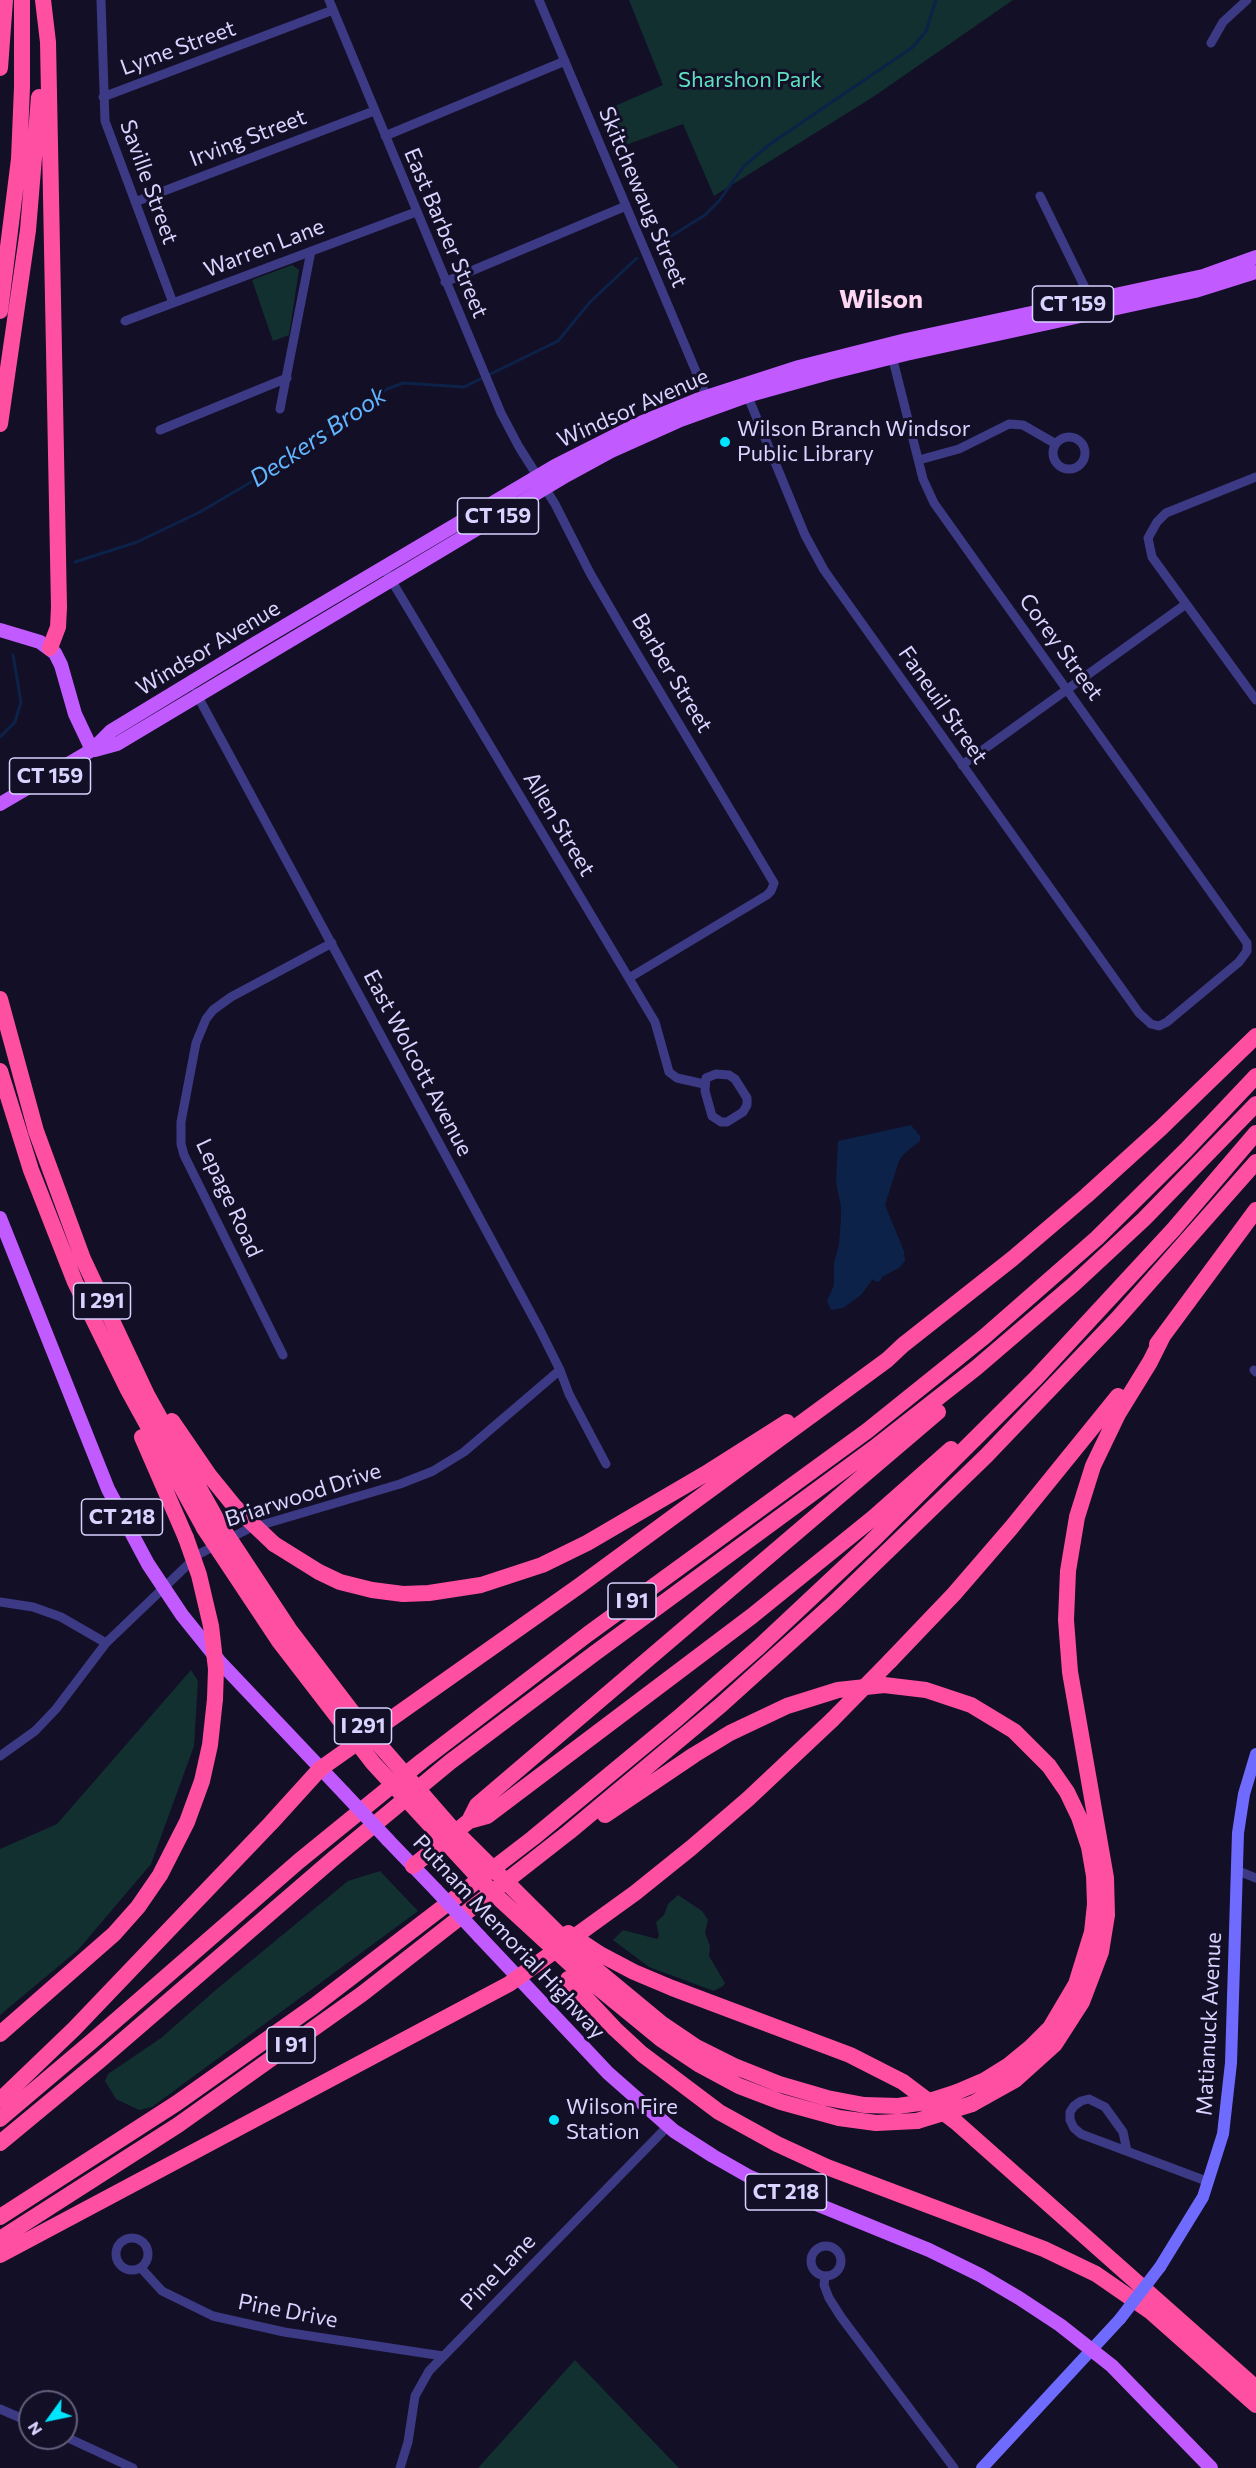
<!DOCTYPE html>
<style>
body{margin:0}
#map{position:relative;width:1256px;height:2468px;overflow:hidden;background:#130f26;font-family:Commissioner,sans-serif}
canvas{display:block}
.north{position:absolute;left:18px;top:2390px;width:60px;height:60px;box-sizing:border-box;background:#130f26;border:2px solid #625e7d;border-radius:50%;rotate:237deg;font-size:16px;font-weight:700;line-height:24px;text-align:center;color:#d9d4ff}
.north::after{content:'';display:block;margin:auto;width:21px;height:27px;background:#00e5ff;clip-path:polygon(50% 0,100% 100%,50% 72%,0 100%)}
</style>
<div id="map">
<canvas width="1256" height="2468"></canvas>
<div class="north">N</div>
</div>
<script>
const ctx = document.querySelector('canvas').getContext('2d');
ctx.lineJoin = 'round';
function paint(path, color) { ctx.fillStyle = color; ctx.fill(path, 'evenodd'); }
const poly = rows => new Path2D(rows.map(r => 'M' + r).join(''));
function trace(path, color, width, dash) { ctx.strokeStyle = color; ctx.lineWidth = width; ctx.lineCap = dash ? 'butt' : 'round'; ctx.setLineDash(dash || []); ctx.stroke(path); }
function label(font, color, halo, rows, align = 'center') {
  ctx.font = font + ' Commissioner,sans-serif'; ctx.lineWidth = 6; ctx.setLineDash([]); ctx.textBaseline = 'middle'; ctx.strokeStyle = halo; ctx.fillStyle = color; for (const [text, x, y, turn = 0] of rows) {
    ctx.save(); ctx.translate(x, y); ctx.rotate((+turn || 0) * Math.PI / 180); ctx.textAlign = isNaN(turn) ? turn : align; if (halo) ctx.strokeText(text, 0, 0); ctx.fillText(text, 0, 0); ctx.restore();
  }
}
const green = poly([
 [629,0,1013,0,873,97,714,196,683,124,615,149,599,113,663,85],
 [292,265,299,270,289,335,273,341,252,280],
 [191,1670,198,1681,194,1746,151,1864,78,1950,0,2015,0,1849,57,1824],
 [380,1871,418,1911,152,2107,139,2110,116,2099,105,2081,108,2074,161,2038,218,1988,348,1881],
 [678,1895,702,1911,708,1920,705,1933,710,1946,709,1956,725,1983,723,1986,714,1991,649,1967,613,1940,623,1930,657,1939,659,1936,656,1922,664,1915,668,1904],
 [575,2360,679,2468,478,2468]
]);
const water = poly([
 [911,1125,920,1136,920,1141,904,1154,899,1161,885,1205,904,1251,905,1261,899,1268,882,1277,880,1281,876,1282,873,1279,861,1295,843,1308,831,1310,827,1301,834,1285,834,1263,839,1244,841,1218,841,1207,836,1182,838,1141]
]);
const stream = poly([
 [657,245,705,215,719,201,744,166,770,144,913,47,926,31,936,0],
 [75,562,137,542,200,512,292,458,387,389,403,383,464,387,558,341,590,302,637,258],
 [0,737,15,722,21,702,13,655]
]);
const street = poly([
 [101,0,105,121,173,303],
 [329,0,501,413,519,447,555,504,590,573,626,635,774,883,771,891,767,895,629,978],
 [539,0,708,400],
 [1211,43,1223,22,1247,0],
 [103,97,333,10],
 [385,136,565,61],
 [1040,196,1091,300],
 [135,202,374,111],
 [445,282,626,206],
 [125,321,416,212],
 [746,392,805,535,824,570,1139,1013,1151,1024,1159,1026,1167,1022,1239,962,1247,951,1247,943,934,503,923,479,891,352],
 [280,409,311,251],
 [160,430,287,378],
 '1053 453a16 16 0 1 1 32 0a16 16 0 1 1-32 0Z',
 [919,460,959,449,1009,424,1023,425,1056,444],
 [1256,477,1166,513,1157,522,1148,538,1152,557,1256,700],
 [384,568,655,1022,669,1072,677,1078,704,1084],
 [196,693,540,1330,560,1370,569,1394,606,1464],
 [962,765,1186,604],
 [716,1074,729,1075,735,1079,747,1098,747,1105,743,1112,727,1122,721,1122,712,1116,705,1091,706,1078,716,1074],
 [283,1355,184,1155,181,1144,181,1122,196,1043,206,1019,213,1010,231,997,332,943],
 [1254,1370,1256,1372],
 [0,1602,33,1607,61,1617,106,1643],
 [0,1756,35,1731,56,1709,106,1643,199,1554,248,1529,400,1484,433,1471,464,1452,560,1370],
 [1236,1870,1256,1878],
 [1127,2151,1123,2132,1105,2107,1089,2099,1081,2101,1074,2106,1070,2112,1070,2120,1074,2128,1081,2134,1209,2182],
 '116 2254a16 16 0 1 1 32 0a16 16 0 1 1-32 0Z',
 '811 2261a15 15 0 1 1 30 0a15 15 0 1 1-30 0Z',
 [141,2268,162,2291,213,2316,284,2332,443,2356],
 [825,2276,824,2285,829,2298,841,2317,954,2468],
 [0,2409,30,2422],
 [66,2437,133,2468],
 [400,2468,408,2442,415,2396,429,2371,668,2126]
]);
const secondary = poly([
 [1160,2267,1203,2197,1223,2134,1231,2063,1238,1833,1244,1794,1256,1754],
 [982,2468,1120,2319]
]);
const primary = poly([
 [0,630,40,642,55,653,61,665,75,714,92,750],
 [95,750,117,744,567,475,611,451,678,421,750,395,829,373,906,354,1195,291,1256,272],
 [0,804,92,750,111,731,251,646,555,466,638,424,697,400,799,367,906,340,1203,276,1256,257],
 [0,1218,108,1489,148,1564,182,1615,219,1661,344,1793],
 [388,1840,436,1890],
 [480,1937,608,2073,674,2131,713,2156,750,2177,929,2250,980,2275,1019,2298,1060,2325,1112,2366,1211,2468]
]);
const highway = poly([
 [43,0,48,42,59,607,58,627,50,648],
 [0,68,5,0],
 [0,311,19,159,22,87,22,0],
 [0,424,28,230,39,97],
 [0,999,36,1131,83,1259,147,1395,217,1520],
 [0,1071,31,1170,75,1282,128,1390,204,1528],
 [1157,1344,1256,1210],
 [172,1421,209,1475,235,1507],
 [142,1437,186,1538],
 [274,1544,319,1572,340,1582,372,1590,403,1594,429,1593,481,1585,542,1565,587,1543,705,1474,787,1422],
 [890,1661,954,1594,1011,1528,1118,1396],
 [605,1815,694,1755,730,1733,787,1706,838,1690,884,1685,926,1690,971,1705,1014,1731,1049,1766,1067,1792,1079,1817,1089,1847,1094,1876,1095,1904,1092,1932,1076,1984,1050,2028,1031,2047,1009,2065,985,2080,957,2092],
 [469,1821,487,1816,752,1616,873,1518,951,1449],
 [413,1866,469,1821,477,1805,938,1412],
 [598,1953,634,1972,672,1988,850,2055,903,2082,956,2122,1256,2388],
 [587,1962,662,2024,696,2047,734,2066,779,2084,827,2098,864,2105,898,2106],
 [578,1971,661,2039,700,2065,739,2086,781,2102,839,2118,876,2123,917,2121],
 [568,1979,615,2029,642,2054,719,2112,777,2144,827,2167,1044,2249,1096,2274,1151,2312,1256,2405],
 [0,2034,114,1934,138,1907,160,1875,187,1822,202,1781,210,1745,215,1699],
 [0,2100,74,2029,271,1823,320,1769,579,1586,887,1360,903,1345,1012,1259,1086,1196,1161,1128,1256,1036],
 [972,2104,1015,2080,1055,2044,1082,2002,1101,1952,1107,1915,1106,1878,1070,1672,1066,1620,1068,1571,1077,1517,1093,1466,1118,1414,1150,1362,1163,1336],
 [0,2119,91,2042,299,1861,422,1761,588,1634,867,1431,984,1337,1097,1238,1186,1150,1256,1076],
 [0,2143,99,2061,334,1858,450,1762,595,1653,874,1448,976,1368,1074,1284,1144,1219,1256,1104],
 [0,2217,177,2103,314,2006,533,1838,678,1718,759,1647,871,1542,1036,1378,1173,1230,1256,1133],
 [0,2239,178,2125,362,1994,569,1832,721,1705,835,1602,986,1456,1117,1319,1256,1162],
 [0,2255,509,1984,635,1893,691,1848,748,1799,832,1720]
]);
const secondaryBridge = poly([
 [1120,2319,1160,2267]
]);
const primaryBridge = poly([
 [344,1793,388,1840],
 [436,1890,480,1937]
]);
const highwayBridge = poly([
 [235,1507,274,1544],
 [217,1520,289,1629,363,1726,450,1826,587,1962],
 [204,1528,279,1641,373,1763,491,1891,578,1971],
 [186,1538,199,1575,211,1626,216,1669,215,1699],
 [832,1720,890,1661],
 [568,1933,598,1953],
 [898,2106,926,2102,957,2092],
 [917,2121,972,2104]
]);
const markers = [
 [725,442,6,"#00e5ff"],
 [554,2120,6,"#00e5ff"]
];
const shields = [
 [1073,304,81],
 [498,516,81],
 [50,776,81],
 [102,1301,57],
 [122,1517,81],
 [632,1601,48],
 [363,1726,57],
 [291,2045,48],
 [786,2192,81]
];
const shieldNames = [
 ["CT 159",1073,304],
 ["CT 159",498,516],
 ["CT 159",50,776],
 ["I 291",102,1301],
 ["CT 218",122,1517],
 ["I 91",632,1601],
 ["I 291",363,1726],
 ["I 91",291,2045],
 ["CT 218",786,2192]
];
const streetNames = [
 ["Lyme Street",178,48,-20],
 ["Irving Street",248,138,-21],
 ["Saville Street",149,182,70],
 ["Skitchewaug Street",643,197,67],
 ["East Barber Street",446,233,67],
 ["Warren Lane",264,248,-21],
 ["Windsor Avenue",633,408,-24],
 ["Corey Street",1061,647,54],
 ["Windsor Avenue",208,648,-31],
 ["Barber Street",672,673,59],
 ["Faneuil Street",943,705,55],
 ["Allen Street",559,824,59],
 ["East Wolcott Avenue",418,1063,62],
 ["Lepage Road",229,1198,65],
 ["Briarwood Drive",303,1495,-18],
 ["Putnam Memorial Highway",509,1937,47],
 ["Matianuck Avenue",1209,2024,-87],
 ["Pine Lane",498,2272,-46],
 ["Pine Drive",288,2311,11]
];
const parkNames = [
 ["Sharshon Park",750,80]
];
const poiNames = [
 ["Wilson Branch Windsor",737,429],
 ["Public Library",737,454],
 ["Wilson Fire",566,2107],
 ["Station",566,2132]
];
const waterNames = [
 ["Deckers Brook",318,437,-34]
];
const quarterNames = [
 ["Wilson",881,299]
];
paint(green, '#12302f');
paint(water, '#0c2248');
trace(stream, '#0c2248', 3);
trace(street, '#3d3a85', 9);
trace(secondary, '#6f6bff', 12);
trace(primary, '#c25bff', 14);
trace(highway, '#ff4fa3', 16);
trace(secondaryBridge, '#6f6bff', 12);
trace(primaryBridge, '#c25bff', 14);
trace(highwayBridge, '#ff4fa3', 16);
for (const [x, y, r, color] of markers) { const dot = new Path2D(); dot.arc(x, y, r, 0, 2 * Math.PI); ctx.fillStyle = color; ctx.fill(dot); trace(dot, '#130f26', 2); }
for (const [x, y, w] of shields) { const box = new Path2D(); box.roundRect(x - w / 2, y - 18, w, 36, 4.5); ctx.fillStyle = '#130f26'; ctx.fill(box); trace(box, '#d9d4ff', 1.5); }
label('bold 21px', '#d9d4ff', null, shieldNames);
label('22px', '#d9d4ff', '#130f26', streetNames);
label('22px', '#5fe0c0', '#130f26', parkNames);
label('22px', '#d9d4ff', '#130f26', poiNames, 'left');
label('italic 24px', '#62b6ff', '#130f26', waterNames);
label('bold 26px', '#ffd6f0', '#130f26', quarterNames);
</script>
